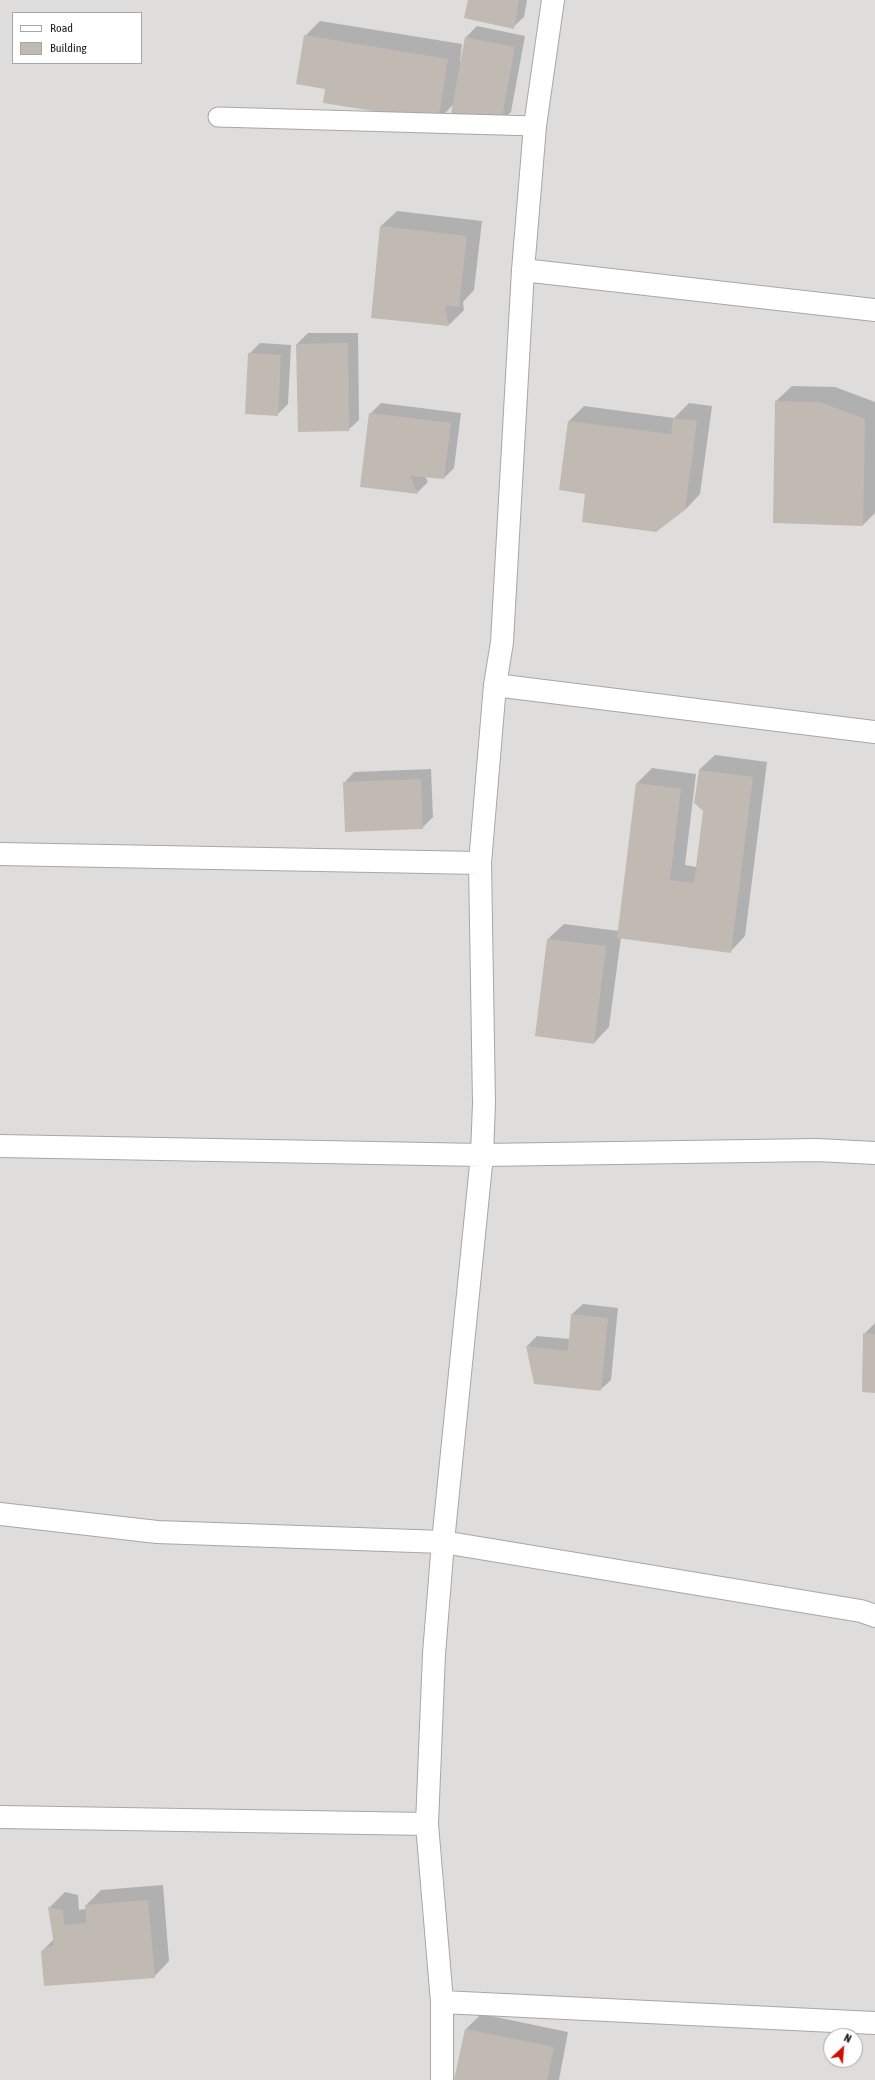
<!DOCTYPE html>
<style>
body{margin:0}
#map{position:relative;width:875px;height:2080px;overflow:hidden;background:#f0ede6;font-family:"Asap Condensed",sans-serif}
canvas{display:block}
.legend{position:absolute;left:12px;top:12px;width:130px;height:52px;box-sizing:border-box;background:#fff;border:1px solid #a6a6a6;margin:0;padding:5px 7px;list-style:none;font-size:12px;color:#202020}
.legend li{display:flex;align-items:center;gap:8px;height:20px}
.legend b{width:20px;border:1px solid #a6a6a6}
.north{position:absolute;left:823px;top:2028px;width:40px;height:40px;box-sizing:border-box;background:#fff;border:1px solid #a6a6a6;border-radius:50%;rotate:26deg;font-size:11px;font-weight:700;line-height:16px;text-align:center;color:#202020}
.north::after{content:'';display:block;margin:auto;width:14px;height:18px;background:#cf0e00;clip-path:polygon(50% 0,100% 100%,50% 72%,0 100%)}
</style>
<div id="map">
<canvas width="875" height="2080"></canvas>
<ul class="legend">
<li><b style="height:5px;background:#fff"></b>Road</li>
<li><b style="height:11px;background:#c1bab2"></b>Building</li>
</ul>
<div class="north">N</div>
</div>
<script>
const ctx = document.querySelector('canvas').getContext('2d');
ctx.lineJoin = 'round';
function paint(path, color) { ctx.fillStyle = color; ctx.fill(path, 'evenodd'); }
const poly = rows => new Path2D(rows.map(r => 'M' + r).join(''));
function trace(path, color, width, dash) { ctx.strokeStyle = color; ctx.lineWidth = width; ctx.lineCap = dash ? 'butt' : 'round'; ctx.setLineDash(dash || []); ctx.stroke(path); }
const residential = poly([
 [0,0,875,0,875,2080,0,2080],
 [13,13,141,13,141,63,13,63],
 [831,2036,855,2036,855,2060,831,2060]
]);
const shadow = poly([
 [469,0,527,0,524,17,513,27],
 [320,21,462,44,460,62,461,62,466,37,477,26,525,36,511,112,500,122,454,104,438,120,326,88,305,36],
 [397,211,482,221,474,290,463,302,464,310,449,325,381,226],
 [308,333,358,333,359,420,348,430,297,344],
 [260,343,291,345,288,404,277,415,249,354],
 [792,386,835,387,875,402,875,513,863,525,776,401],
 [381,403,461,413,454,468,444,478,425,476,428,482,418,492,361,486,370,414],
 [689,403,712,406,700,494,685,510,586,493,569,421,584,406,674,418],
 [715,755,767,762,745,936,730,952,621,937,609,1027,594,1043,548,939,564,924,619,931,637,783,652,768,696,774,685,865,697,867,704,811,699,770],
 [431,769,433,817,422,828,344,783,354,772],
 [583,1304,618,1308,611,1380,600,1390,527,1346,537,1336,570,1339,572,1314],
 [875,1323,875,1392,864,1334],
 [163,1885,169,1961,154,1977,42,1951,54,1939,49,1908,65,1892,78,1895,79,1910,86,1909,86,1905,101,1890],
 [481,2014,568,2032,559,2080,455,2080,466,2029]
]);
const building = poly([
 [468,0,519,0,514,29,464,18],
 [304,35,448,59,438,121,323,103,325,89,296,84],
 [465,37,515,47,501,123,451,114],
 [380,226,467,236,459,307,445,305,449,326,371,318],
 [348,343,349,431,298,432,296,344],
 [248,353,281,355,278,416,245,414],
 [775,401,820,402,865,419,863,526,773,523],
 [369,413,451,423,444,479,410,476,418,494,360,487],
 [673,418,697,421,685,510,656,532,582,522,585,494,559,490,568,421,671,434],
 [699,770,753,777,731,953,617,938,636,783,681,789,670,880,694,883,703,811,694,803],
 [421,779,423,829,345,832,343,782],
 [547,939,606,946,594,1044,535,1036],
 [571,1314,608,1318,601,1391,534,1384,526,1346,568,1351],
 [863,1333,875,1334,875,1393,862,1392],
 [148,1900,155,1978,44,1986,41,1951,54,1945,48,1907,63,1910,64,1925,86,1923,85,1905],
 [465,2029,554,2047,547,2080,454,2080]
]);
const service = poly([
 [218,117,535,126]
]);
const minor = poly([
 [523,270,875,310],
 [495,685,875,732],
 [0,854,480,863],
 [0,1146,482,1155,817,1150,875,1153],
 [0,1514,157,1532,443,1542,861,1611,875,1616],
 [0,1817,427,1824],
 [442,2002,875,2023],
 [442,2080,442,2002,427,1824,434,1654,443,1542,482,1155,484,1103,480,863,495,685,502,642,523,270,535,126,553,0]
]);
paint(residential, '#dedddc');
paint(shadow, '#0003');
paint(building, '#c1bab2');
trace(service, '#a7a7a7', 21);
trace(minor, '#a7a7a7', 24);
trace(service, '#fff', 19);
trace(minor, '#fff', 22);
</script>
